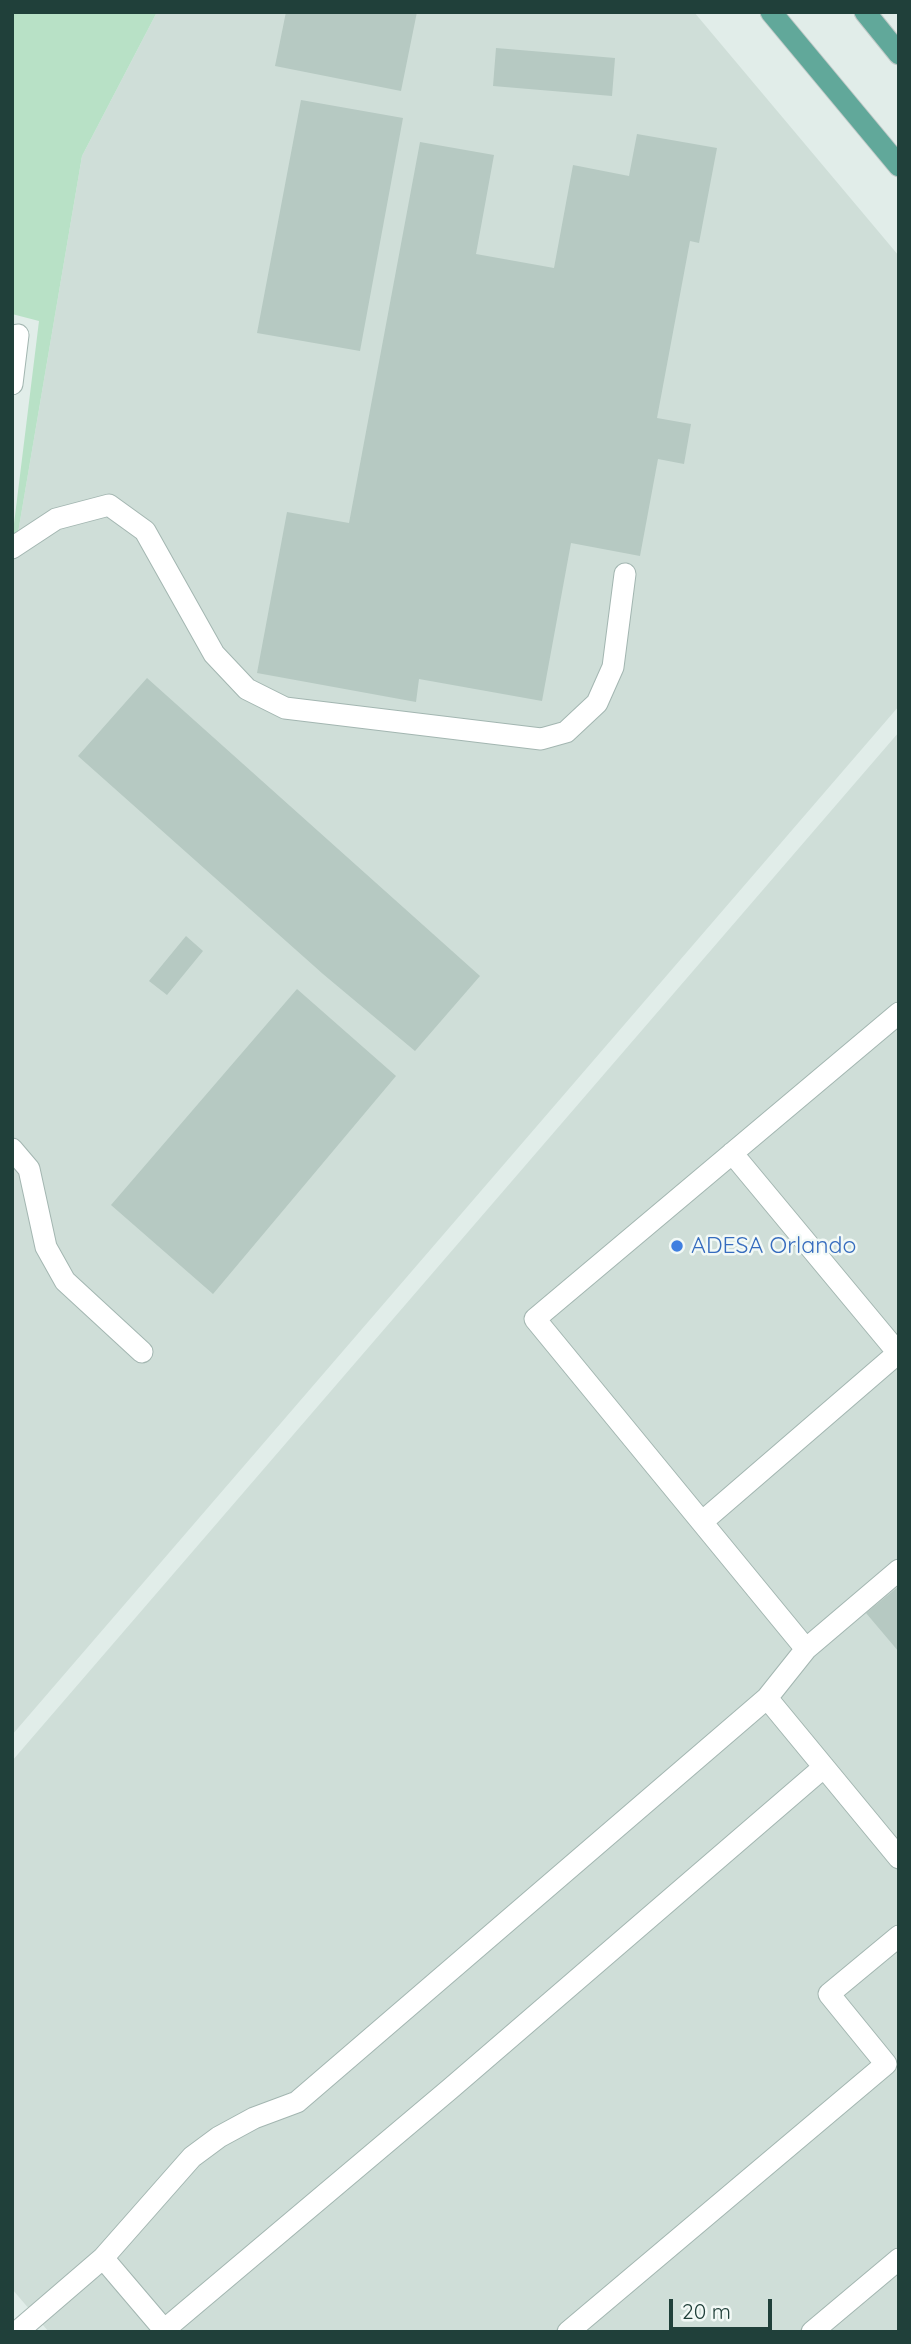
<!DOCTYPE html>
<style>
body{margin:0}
#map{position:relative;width:911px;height:2344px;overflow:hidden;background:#e1ede9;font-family:Quicksand,sans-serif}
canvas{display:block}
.frame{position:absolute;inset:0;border:14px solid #20403a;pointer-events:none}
.scale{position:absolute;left:669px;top:2299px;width:103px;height:32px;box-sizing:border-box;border:4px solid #20403a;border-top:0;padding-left:9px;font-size:21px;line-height:24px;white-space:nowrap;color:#20403a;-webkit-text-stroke:5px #f2f9f6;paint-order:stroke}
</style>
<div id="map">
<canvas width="911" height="2344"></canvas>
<div class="frame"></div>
<div class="scale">20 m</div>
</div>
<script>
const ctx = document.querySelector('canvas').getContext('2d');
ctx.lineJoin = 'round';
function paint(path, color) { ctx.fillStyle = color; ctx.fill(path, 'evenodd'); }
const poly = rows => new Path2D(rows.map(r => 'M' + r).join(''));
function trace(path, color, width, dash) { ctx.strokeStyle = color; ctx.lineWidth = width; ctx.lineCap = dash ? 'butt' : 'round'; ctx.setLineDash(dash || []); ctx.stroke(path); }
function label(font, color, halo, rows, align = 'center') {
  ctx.font = font + ' Quicksand,sans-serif'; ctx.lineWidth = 5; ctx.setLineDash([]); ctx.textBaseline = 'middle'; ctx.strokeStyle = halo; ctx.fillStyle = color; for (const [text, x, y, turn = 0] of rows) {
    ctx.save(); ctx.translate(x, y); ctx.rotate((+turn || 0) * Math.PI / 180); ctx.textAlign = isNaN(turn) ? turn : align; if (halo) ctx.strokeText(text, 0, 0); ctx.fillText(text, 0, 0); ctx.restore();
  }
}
const built = poly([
 [157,12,694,12,899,256,899,706,12,1735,12,568,82,156],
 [899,732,899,2332,49,2332,12,2289,12,1761]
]);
const green = poly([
 [12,12,157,12,82,156,12,568,12,540,39,321,12,314]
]);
const building = poly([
 [286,12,417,12,401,91,275,66],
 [496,48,615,58,612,96,493,86],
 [301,100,403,118,360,351,257,333],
 [637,134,717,148,699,243,690,241,657,418,691,424,684,464,658,459,640,556,571,543,542,701,419,679,416,702,257,673,287,512,349,523,420,142,494,155,476,254,554,268,573,165,629,176],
 [147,678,480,976,415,1051,323,974,78,756],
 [186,936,203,951,167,995,149,981],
 [297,989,396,1076,213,1294,111,1205],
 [899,1586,899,1652,866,1613]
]);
const minor = poly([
 [12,384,18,335],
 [12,548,56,519,109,505,145,531,214,654,247,689,285,708,541,739,566,732,597,703,613,667,625,574],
 [12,1149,29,1169,46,1247,65,1281,142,1352],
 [732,1153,899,1354],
 [702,1522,898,1353],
 [806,1649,899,1570],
 [767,1698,806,1649,535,1319,899,1013],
 [103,2258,166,2332],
 [164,2330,450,2089,824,1767],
 [17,2332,103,2258,192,2157,219,2137,254,2118,297,2102,767,1698,899,1858],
 [568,2332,886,2064,829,1994,899,1936],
 [812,2332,899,2259]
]);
const major = poly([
 [771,12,899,166],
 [865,12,899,54]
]);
const markers = [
 [677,1246,7,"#3f7fe0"]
];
const shopNames = [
 ["ADESA Orlando",691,1246]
];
paint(built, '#cfded8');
paint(green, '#b8e1c6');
paint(building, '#b6c9c2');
trace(minor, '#a3b6b1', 23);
trace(major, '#c1cac8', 23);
trace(minor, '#fff', 21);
trace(major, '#61a89a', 21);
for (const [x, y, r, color] of markers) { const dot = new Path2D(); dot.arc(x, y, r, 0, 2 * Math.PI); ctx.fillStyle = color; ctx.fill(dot); trace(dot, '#f2f9f6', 2.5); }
label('23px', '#366cbe', '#f2f9f6', shopNames, 'left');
</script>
